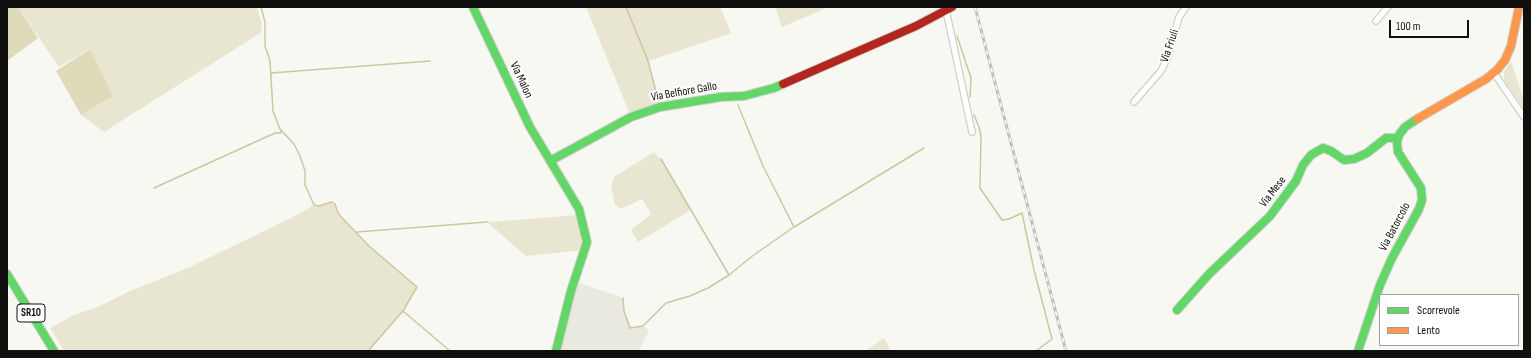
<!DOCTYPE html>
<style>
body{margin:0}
#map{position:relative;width:1531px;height:358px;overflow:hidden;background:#f8f8f3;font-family:"Sofia Sans Condensed",sans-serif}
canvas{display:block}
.frame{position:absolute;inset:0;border:8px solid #10100e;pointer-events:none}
.legend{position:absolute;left:1379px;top:294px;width:140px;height:52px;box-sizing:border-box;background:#fff;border:1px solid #9f9f9f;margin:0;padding:5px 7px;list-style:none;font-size:12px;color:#10100e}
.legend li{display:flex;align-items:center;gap:8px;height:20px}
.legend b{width:20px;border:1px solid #9f9f9f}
.scale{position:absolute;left:1389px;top:20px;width:80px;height:18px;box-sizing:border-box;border:2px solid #10100e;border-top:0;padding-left:5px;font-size:12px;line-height:14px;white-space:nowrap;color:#10100e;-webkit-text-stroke:3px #fff;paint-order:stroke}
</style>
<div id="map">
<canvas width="1531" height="358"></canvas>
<div class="frame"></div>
<ul class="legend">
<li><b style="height:5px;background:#63d668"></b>Scorrevole</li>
<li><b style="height:5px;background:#ff974d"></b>Lento</li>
</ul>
<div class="scale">100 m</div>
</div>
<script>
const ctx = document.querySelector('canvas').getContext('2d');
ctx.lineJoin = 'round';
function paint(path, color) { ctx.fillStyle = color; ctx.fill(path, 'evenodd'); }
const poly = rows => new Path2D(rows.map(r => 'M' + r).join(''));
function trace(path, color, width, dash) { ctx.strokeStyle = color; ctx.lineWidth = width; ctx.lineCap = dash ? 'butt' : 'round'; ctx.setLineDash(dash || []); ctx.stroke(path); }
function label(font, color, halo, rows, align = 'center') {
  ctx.font = font + ' "Sofia Sans Condensed",sans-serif'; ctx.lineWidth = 4; ctx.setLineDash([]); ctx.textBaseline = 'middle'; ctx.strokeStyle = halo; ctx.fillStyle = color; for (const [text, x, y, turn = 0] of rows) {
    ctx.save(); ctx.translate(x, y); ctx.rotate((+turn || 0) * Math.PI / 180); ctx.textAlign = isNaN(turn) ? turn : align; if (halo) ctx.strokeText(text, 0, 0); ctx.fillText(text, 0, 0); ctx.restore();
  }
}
const built = poly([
 [574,281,623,298,624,311,630,328,643,326,649,330,639,351,556,351]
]);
const green = poly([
 [18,7,257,7,261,21,262,32,104,132,81,115,113,96,89,49,59,67],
 [586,7,720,7,731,33,649,61,660,107,631,117],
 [775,7,829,7,782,27],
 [1511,61,1524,100,1524,109,1504,81,1504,72],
 [654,152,661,159,691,210,638,242,631,230,651,214,642,199,621,209,615,205,611,187,614,177],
 [332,202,335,204,338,213,343,219,369,246,417,287,403,311,368,351,64,351,50,328,74,315,100,306,130,291,192,266,293,217,314,205,319,206],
 [580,215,584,250,526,256,487,222],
 [884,338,891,351,865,351]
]);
const forest = poly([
 [7,7,18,7,38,38,7,61],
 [90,49,113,96,81,115,56,71]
]);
const stream = poly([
 [261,7,265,22,265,46,270,61,273,111,280,129,294,144,300,156,305,171,305,185,314,205,319,206,332,202,335,204,338,213,343,219,369,246,417,287,403,311,368,351],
 [626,7,648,61,659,103],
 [957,36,971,78,970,97],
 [271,73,430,61],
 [738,105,763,166,794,227],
 [974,115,979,127,981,136,980,188,1002,220,1009,219,1022,213,1034,270,1052,339,1036,351],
 [661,159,729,275],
 [154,188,275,133,280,133,281,132,281,130],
 [357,232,487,222],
 [623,298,624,311,630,328,643,326,666,303,690,296,708,288,729,275,751,257,794,227,924,148],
 [403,311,450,351]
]);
const street = poly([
 [946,10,972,132],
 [1376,21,1388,7],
 [1494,73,1524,117],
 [1134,102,1161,71,1168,57,1179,17,1186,7]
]);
const fast = poly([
 [473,7,530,127,579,209,587,242,571,291,556,351],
 [550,161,631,117,660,107,721,97,744,96,774,88,783,84],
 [7,274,54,351],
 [1177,310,1210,273,1270,216,1296,181,1303,165,1311,155,1323,148,1331,151,1344,160,1354,159,1367,153,1386,138,1398,138],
 [1358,351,1380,285,1392,258,1419,209,1422,200,1421,188,1398,152,1397,142,1399,135,1405,127,1417,119]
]);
const slow = poly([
 [1417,119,1486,79,1497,70,1505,60,1511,46,1519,7]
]);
const jam = poly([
 [783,84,916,26,952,7]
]);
const rail = poly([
 [975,7,1066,351]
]);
const shields = [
 [31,313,28]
];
const shieldNames = [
 ["SR10",31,313]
];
const streetNames = [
 ["Via Friuli",1170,46,-71],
 ["Via Malon",521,80,65],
 ["Via Belfiore Gallo",684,92,-10],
 ["Via Mese",1273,192,-52],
 ["Via Batorcolo",1395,227,-62]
];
paint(built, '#eae9e0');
paint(green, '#e8e6d1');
paint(forest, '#dedbba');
trace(stream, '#cbc79e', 1.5);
trace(street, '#d0d0cc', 8);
trace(fast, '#d0d0cc', 10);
trace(slow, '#d0d0cc', 10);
trace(jam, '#d0d0cc', 10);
trace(street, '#fefefd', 5.5);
trace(fast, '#63d668', 8);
trace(slow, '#ff974d', 8);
trace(jam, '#b3261e', 8);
trace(rail, '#c0c0bf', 3);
trace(rail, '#fff', 1.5, [4.5]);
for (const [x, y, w] of shields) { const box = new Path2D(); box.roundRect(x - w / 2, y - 9, w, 18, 3); ctx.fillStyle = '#fff'; ctx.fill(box); trace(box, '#10100e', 1); }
label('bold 11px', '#10100e', null, shieldNames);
label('12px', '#10100e', '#fff', streetNames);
</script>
